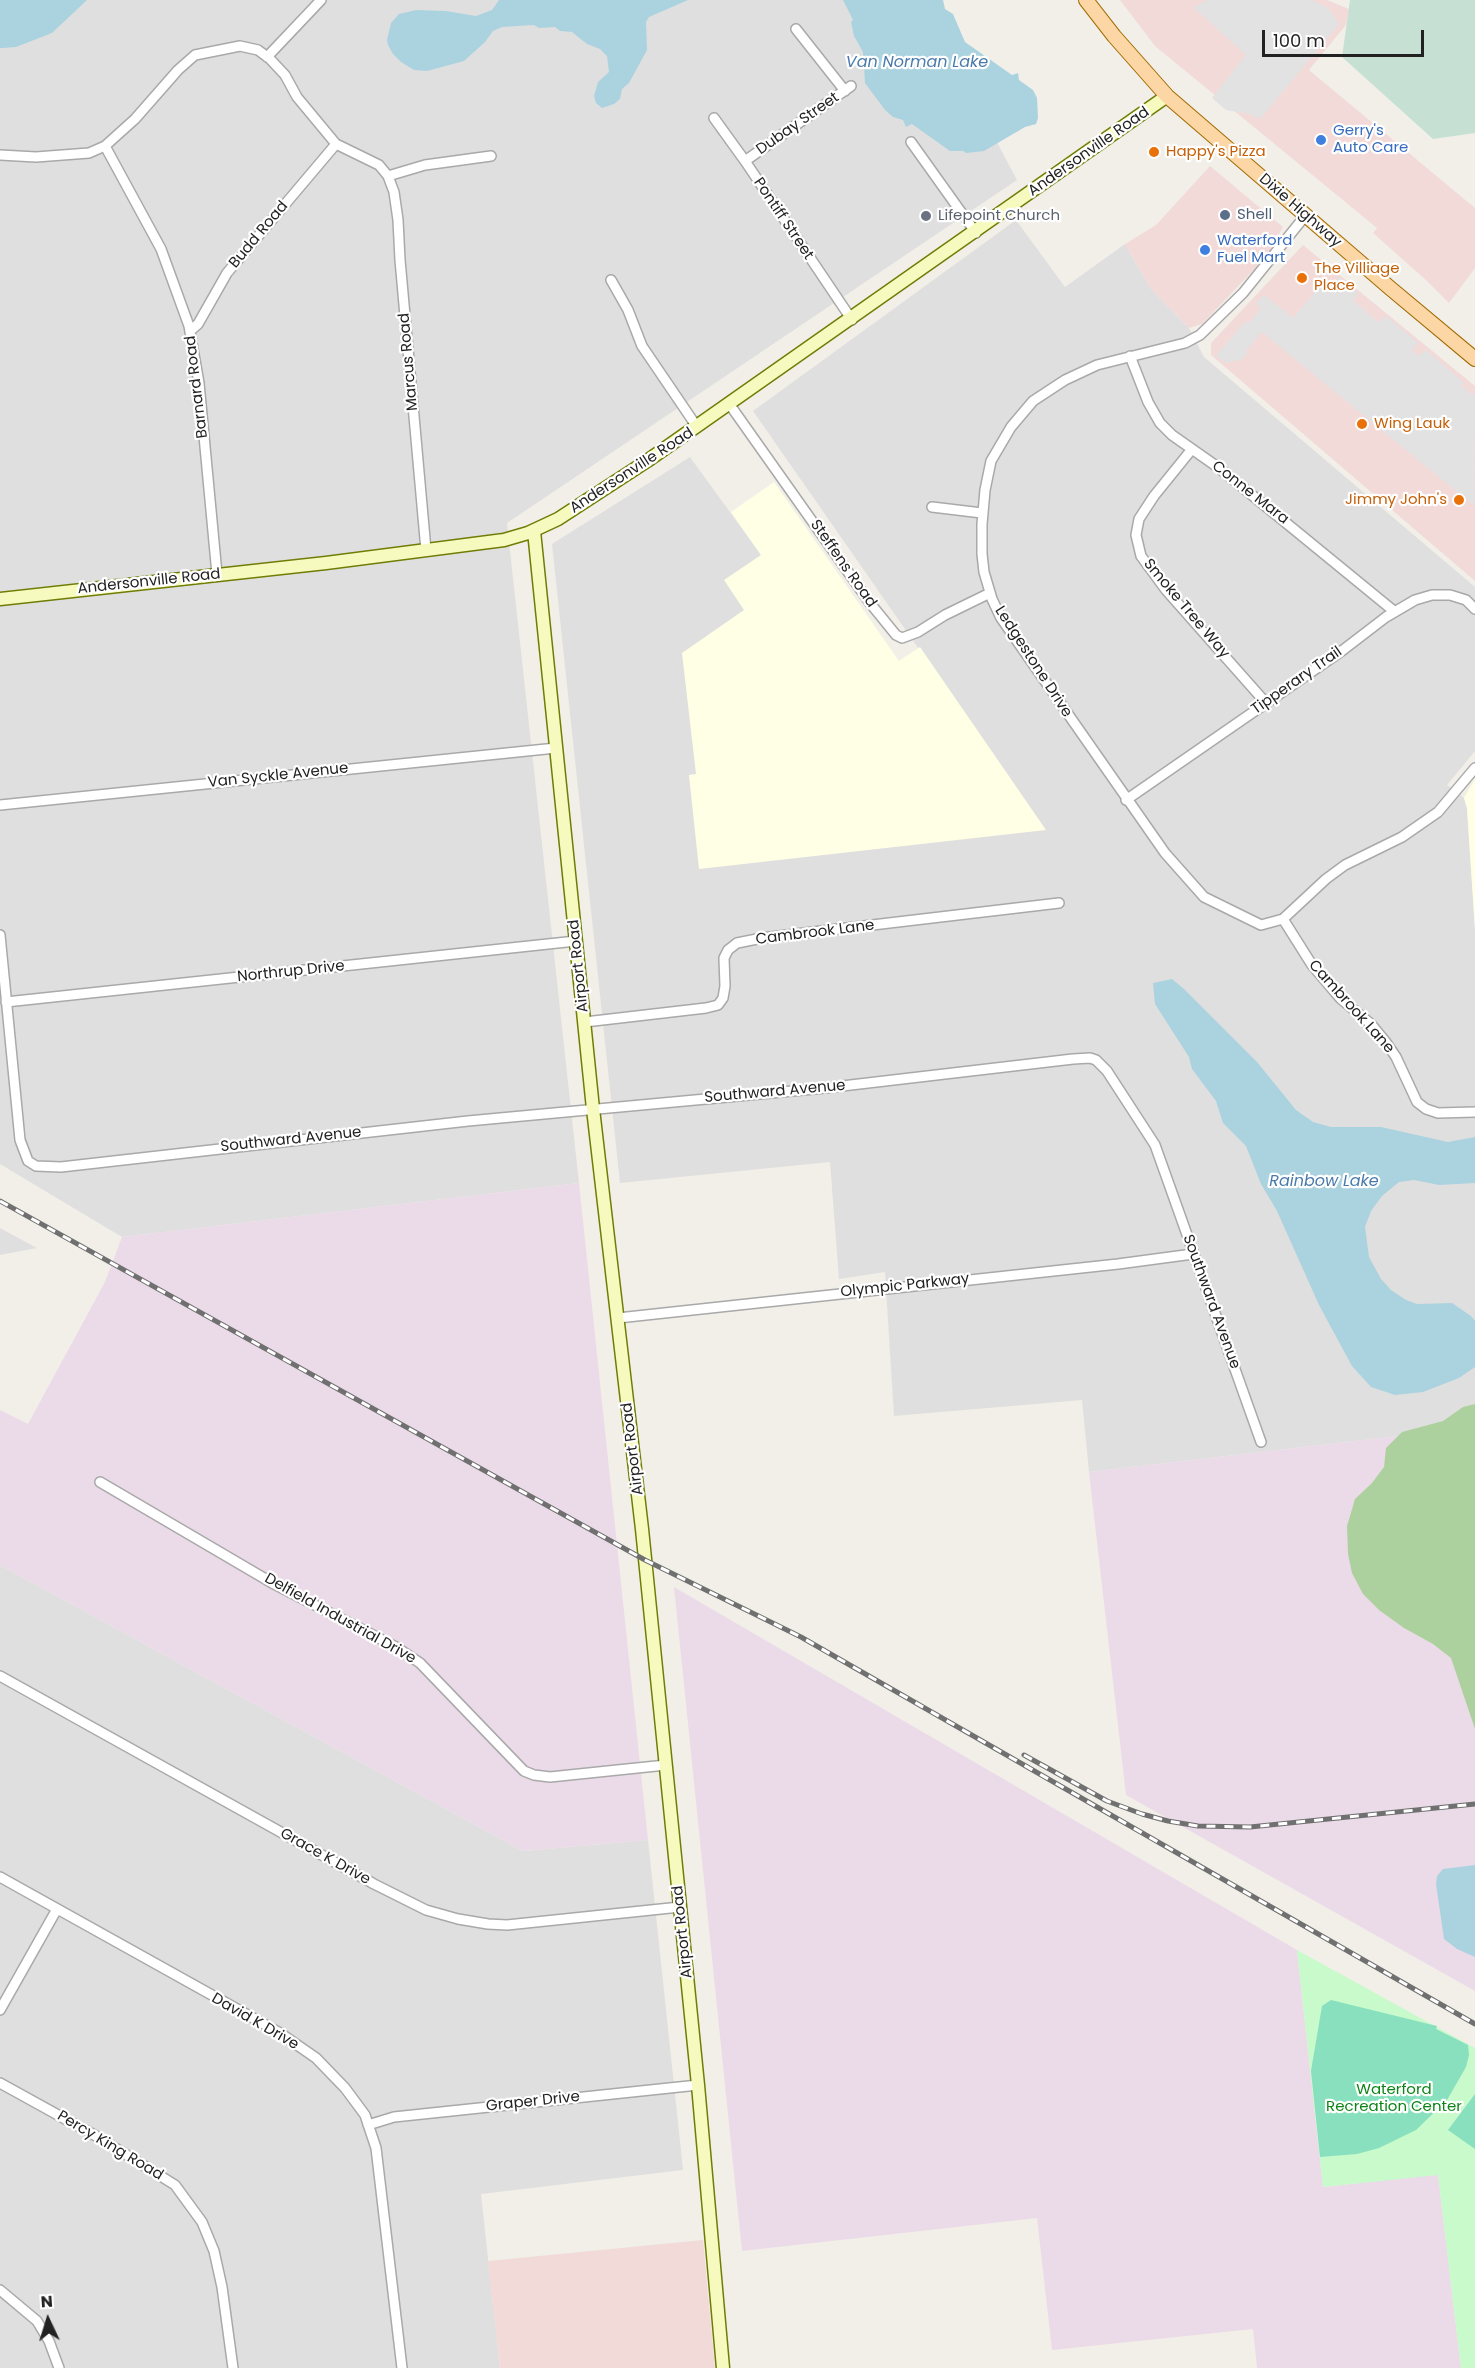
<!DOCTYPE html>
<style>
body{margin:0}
#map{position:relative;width:1475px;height:2368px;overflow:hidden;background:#f2efe9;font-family:Poppins,sans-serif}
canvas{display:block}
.north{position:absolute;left:18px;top:2290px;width:60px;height:60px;-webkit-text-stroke:4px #fff;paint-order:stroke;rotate:356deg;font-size:16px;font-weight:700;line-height:24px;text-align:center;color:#222}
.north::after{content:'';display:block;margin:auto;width:21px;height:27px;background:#222;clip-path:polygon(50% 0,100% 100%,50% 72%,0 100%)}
.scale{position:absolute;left:1262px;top:30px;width:162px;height:27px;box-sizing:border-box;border:3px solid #222;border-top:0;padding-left:8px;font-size:18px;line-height:21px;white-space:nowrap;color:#222;-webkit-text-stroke:4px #fff;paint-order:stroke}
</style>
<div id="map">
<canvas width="1475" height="2368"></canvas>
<div class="north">N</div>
<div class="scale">100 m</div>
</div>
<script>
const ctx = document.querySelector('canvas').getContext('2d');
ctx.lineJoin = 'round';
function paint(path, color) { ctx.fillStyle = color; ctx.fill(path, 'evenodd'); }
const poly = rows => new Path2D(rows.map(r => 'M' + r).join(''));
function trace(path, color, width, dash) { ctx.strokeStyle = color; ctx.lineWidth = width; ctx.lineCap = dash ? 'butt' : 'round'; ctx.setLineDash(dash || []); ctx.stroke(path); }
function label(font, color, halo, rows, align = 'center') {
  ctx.font = font + ' Poppins,sans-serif'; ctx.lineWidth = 4.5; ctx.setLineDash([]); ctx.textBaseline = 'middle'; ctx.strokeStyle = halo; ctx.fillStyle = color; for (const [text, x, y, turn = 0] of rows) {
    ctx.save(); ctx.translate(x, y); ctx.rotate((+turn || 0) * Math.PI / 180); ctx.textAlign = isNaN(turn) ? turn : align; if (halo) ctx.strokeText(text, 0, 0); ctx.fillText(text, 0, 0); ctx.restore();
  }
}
const residential = poly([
 [0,0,882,0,982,114,1017,180,507,523,579,1183,122,1237,0,1164],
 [1016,220,1065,287,1125,244,1151,289,1189,328,1204,357,1475,587,1475,751,1447,785,1464,798,1467,808,1475,929,1475,1430,1390,1437,1089,1472,1082,1400,894,1416,885,1272,839,1279,830,1162,620,1183,552,544,690,457,761,555,696,774,690,775,1045,830,753,411],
 [0,1227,0,1228,37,1248,0,1255],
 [0,1565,523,1851,648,1840,683,2170,481,2194,500,2368,0,2368]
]);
const commercial = poly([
 [1120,0,1327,0,1349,9,1346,25,1309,70,1475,208,1475,268,1449,303,1427,281,1373,233,1377,228,1155,46],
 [1210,166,1283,227,1267,256,1202,324,1189,328,1151,289,1125,244,1156,225],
 [1303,245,1475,386,1475,581,1211,355,1211,343],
 [703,2240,715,2368,500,2368,488,2261]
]);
const industrial = poly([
 [579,1183,648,1840,523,1851,0,1565,0,1410,28,1424,105,1282,122,1237],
 [1475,1430,1475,1991,1126,1795,1089,1472,1390,1437],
 [674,1587,1297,1950,1323,2187,1438,2174,1461,2368,1257,2368,1253,2329,1052,2350,1037,2218,742,2251]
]);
const education = poly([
 [774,482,899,661,920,647,1046,830,699,869,689,775,696,774,682,653,744,610,724,580,761,555,731,512],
 [1475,779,1475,929,1467,808,1464,798]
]);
const forest = poly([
 [1475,1404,1475,1729,1451,1658,1433,1644,1404,1628,1379,1610,1363,1594,1352,1573,1348,1554,1347,1526,1355,1499,1372,1483,1384,1467,1386,1448,1402,1432,1443,1421,1463,1407]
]);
const wetland = poly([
 [1350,0,1475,0,1475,133,1433,139,1342,57]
]);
const park = poly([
 [1297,1950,1475,2048,1475,2368,1461,2368,1438,2175,1323,2187]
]);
const pitch = poly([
 [1331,2000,1437,2026,1436,2029,1468,2045,1469,2055,1466,2067,1447,2100,1416,2130,1379,2148,1357,2154,1320,2157,1311,2071,1322,2006],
 [1475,2094,1475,2149,1448,2130]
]);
const parking = poly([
 [1206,0,1312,0,1328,8,1339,24,1260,119,1250,114,1226,110,1212,98,1246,55,1194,8],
 [1339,277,1358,293,1353,300,1374,319,1379,322,1386,316,1418,343,1412,350,1418,356,1426,350,1463,382,1461,386,1473,395,1475,393,1474,506,1262,332,1246,351,1247,354,1242,359,1226,363,1216,356,1245,322,1249,323,1261,309,1256,303,1264,295,1293,318,1326,279,1333,285]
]);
const water = poly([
 [0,0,87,0,52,33,16,47,3,48,0,48],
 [499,0,688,0,649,17,646,22,647,50,629,83,622,89,620,99,614,104,602,108,596,103,594,96,598,82,609,72,607,56,600,49,587,44,572,32,560,31,555,27,539,28,534,25,502,27,493,31,485,42,464,61,427,71,414,70,401,62,393,54,388,45,387,40,391,23,399,14,416,10,446,11,476,16,492,10],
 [843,0,943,0,945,9,953,14,965,42,1012,75,1018,73,1019,80,1033,90,1037,98,1038,118,1036,124,1025,127,984,151,966,153,963,151,950,151,912,124,906,127,903,120,893,117,885,110,865,83,863,52,854,36,851,22,853,20],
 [1172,979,1184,989,1257,1062,1296,1110,1313,1122,1331,1127,1381,1127,1448,1142,1475,1137,1475,1183,1439,1185,1414,1180,1399,1182,1382,1196,1371,1211,1365,1227,1369,1257,1381,1279,1391,1290,1406,1300,1417,1304,1452,1303,1471,1316,1475,1321,1475,1367,1459,1378,1423,1392,1395,1395,1371,1387,1352,1366,1319,1305,1277,1211,1261,1184,1246,1146,1223,1123,1216,1101,1192,1069,1189,1057,1155,1004,1153,983],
 [1475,1865,1475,1957,1457,1949,1444,1939,1436,1884,1437,1876,1443,1869]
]);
const street = poly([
 [796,29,845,91],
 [267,57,321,0],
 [714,118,745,161,852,320],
 [911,142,976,233],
 [105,146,161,249,189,326,199,383,217,574],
 [0,155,36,157,89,153,105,146,135,119,178,70,195,55,240,46,258,50,270,59,285,75,297,97,336,144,379,165,388,176,425,165,491,156],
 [745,161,851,86],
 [388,176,394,192,398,220,400,260,426,550],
 [1305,216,1243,293,1200,335,1185,343,1097,365,1065,380,1033,401,1011,427,991,461,985,490,982,524,982,554,984,572,992,599,1001,618,1165,853,1204,897,1261,925,1283,919,1326,879,1345,865,1402,837,1438,812,1475,768],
 [611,280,628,310,642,346,697,427],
 [190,331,198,324,227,273,336,144],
 [1130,356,1148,402,1160,423,1172,435,1219,468,1395,612],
 [730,405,870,603,896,635,902,638,918,632,945,615,990,593],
 [1192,449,1154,496,1139,519,1136,535,1141,556,1166,590,1266,703],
 [932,507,982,513],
 [1126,800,1343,650,1386,617,1415,600,1432,595,1450,595,1466,600,1475,609],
 [0,805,556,748],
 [1283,919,1312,965,1328,984,1341,999,1371,1024,1385,1041,1396,1057,1417,1102,1426,1109,1438,1113,1475,1112],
 [0,935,20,1140,28,1161,36,1166,61,1167,468,1121,825,1088,1073,1059,1090,1058,1096,1060,1107,1071,1155,1145,1261,1442],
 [6,1002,576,941],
 [585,1022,706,1008,718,1005,723,998,725,986,724,958,728,950,737,943,762,938,1059,903],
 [618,1318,1118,1264,1193,1254],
 [100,1482,274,1584,396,1647,420,1663,524,1771,534,1775,550,1777,666,1765],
 [0,1676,374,1884,426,1910,458,1919,488,1924,507,1925,680,1907],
 [0,1877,280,2033,316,2058,345,2088,365,2115,376,2148,402,2368],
 [0,2010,57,1909],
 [0,2083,96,2136,175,2185,202,2222,214,2251,222,2287,233,2368],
 [368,2125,394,2117,698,2085],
 [0,2290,37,2321,49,2341,59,2368]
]);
const secondary = poly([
 [534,531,593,1109,642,1529,698,2085,723,2368],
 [0,599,326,563,504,540,528,533,558,519,647,461,1167,96]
]);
const primary = poly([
 [1086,0,1114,36,1167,96,1390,288,1475,359]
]);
const rail = poly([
 [0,1201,645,1560,801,1637,1475,2024],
 [1024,1755,1107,1801,1142,1814,1168,1821,1198,1826,1250,1827,1475,1804]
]);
const markers = [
 [1321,140,6,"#3f7fe0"],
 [1154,152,6,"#e8710a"],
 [1225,215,6,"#5c6f8a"],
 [926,216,6,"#6b7280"],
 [1205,250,6,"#3f7fe0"],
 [1302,278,6,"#e8710a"],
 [1362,424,6,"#e8710a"],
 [1459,500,6,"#e8710a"]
];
const streetNames = [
 ["Dubay Street",798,124,-35],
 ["Andersonville Road",1089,152,-35],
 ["Dixie Highway",1300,211,41],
 ["Pontiff Street",783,219,56],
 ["Budd Road",259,235,-50],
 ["Marcus Road",409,362,-95],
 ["Barnard Road",197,387,-97],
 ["Andersonville Road",632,471,-33],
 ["Conne Mara",1250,493,38],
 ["Steffens Road",843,564,55],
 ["Andersonville Road",149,582,-6],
 ["Smoke Tree Way",1186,609,50],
 ["Ledgestone Drive",1033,662,57],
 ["Tipperary Trail",1297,681,-35],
 ["Van Syckle Avenue",278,776,-6],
 ["Cambrook Lane",815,933,-7],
 ["Airport Road",579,966,-96],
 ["Northrup Drive",291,972,-6],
 ["Cambrook Lane",1351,1007,48],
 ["Southward Avenue",775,1092,-5],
 ["Southward Avenue",291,1140,-6],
 ["Olympic Parkway",905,1286,-6],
 ["Southward Avenue",1211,1302,70],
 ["Airport Road",633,1449,-97],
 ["Delfield Industrial Drive",340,1619,29],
 ["Grace K Drive",325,1857,29],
 ["Airport Road",683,1932,-96],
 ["David K Drive",255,2022,30],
 ["Graper Drive",533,2102,-6],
 ["Percy King Road",110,2146,31]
];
const shopNames = [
 ["Gerry's",1333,131],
 ["Auto Care",1333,148],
 ["Waterford",1217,241],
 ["Fuel Mart",1217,258]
];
const foodNames = [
 ["Happy's Pizza",1166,152],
 ["The Villiage",1314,269],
 ["Place",1314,286],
 ["Wing Lauk",1374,424],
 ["Jimmy John's",1447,500,"right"]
];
const serviceNames = [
 ["Shell",1237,215]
];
const worshipNames = [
 ["Lifepoint Church",938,216]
];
const parkNames = [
 ["Waterford",1394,2090],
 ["Recreation Center",1394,2107]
];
const waterNames = [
 ["Van Norman Lake",917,63],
 ["Rainbow Lake",1324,1182]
];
paint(residential, '#e0dfdf');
paint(commercial, '#f2dad9');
paint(industrial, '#ebdbe8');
paint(education, '#ffffe5');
paint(forest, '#add19e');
paint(wetland, '#c6e0d4');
paint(park, '#c8facc');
paint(pitch, '#88e0be');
paint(parking, '#e2e2e2');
paint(water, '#aad3df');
trace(street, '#a9a9a9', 12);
trace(secondary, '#707d05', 15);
trace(primary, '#a06b00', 16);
trace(street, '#fff', 9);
trace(secondary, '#f7fabf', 12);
trace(primary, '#fcd6a4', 14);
trace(rail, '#707070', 5);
trace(rail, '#fff', 3, [9]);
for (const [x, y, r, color] of markers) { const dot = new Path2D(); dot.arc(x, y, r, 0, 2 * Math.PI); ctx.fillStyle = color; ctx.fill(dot); trace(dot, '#fff', 2); }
label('15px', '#222', '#fff', streetNames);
label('15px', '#366cbe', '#fff', shopNames, 'left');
label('15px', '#c56008', '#fff', foodNames, 'left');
label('15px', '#4e5e75', '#fff', serviceNames, 'left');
label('15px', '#5b616d', '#fff', worshipNames, 'left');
label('15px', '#0c8416', '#fff', parkNames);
label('italic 16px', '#4a7aab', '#fff', waterNames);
</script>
